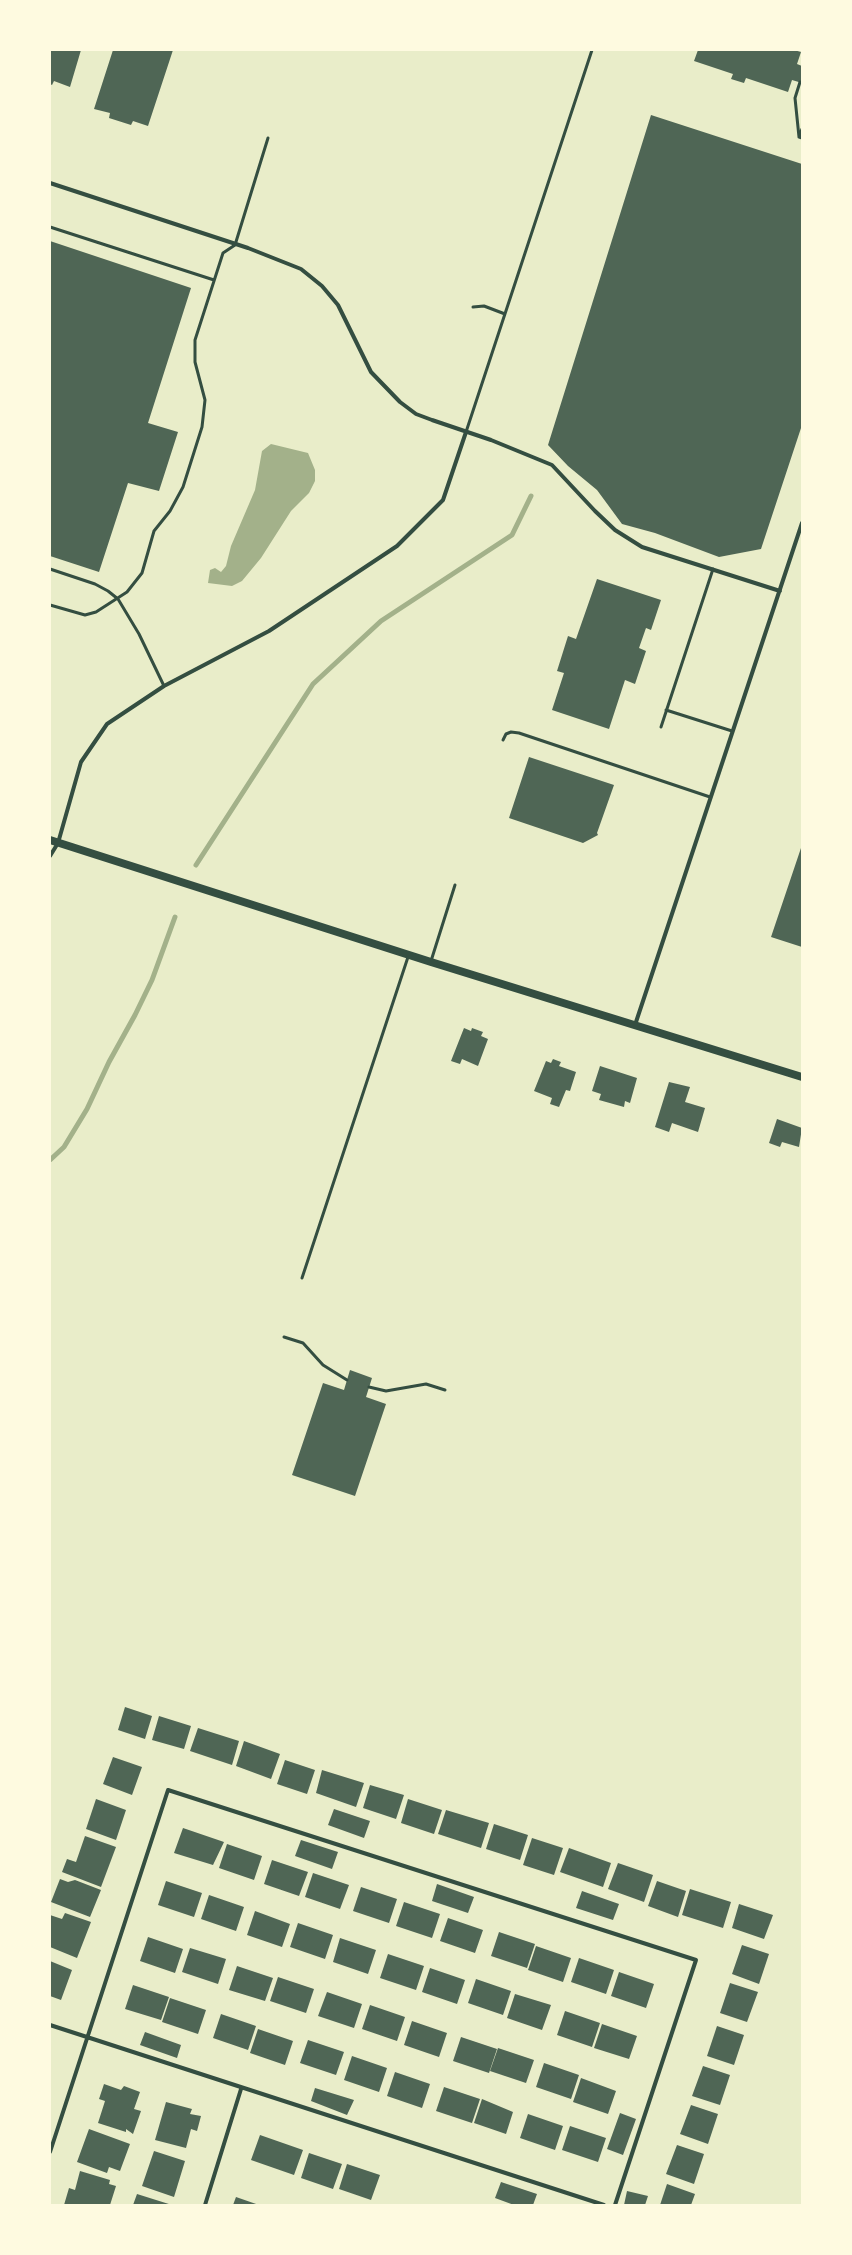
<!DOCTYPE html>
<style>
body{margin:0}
#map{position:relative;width:852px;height:2255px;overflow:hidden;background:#e9edc9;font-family:"Noto Sans",sans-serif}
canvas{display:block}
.frame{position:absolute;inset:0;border:51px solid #fefae0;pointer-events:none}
</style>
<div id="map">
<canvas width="852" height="2255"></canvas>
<div class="frame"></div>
</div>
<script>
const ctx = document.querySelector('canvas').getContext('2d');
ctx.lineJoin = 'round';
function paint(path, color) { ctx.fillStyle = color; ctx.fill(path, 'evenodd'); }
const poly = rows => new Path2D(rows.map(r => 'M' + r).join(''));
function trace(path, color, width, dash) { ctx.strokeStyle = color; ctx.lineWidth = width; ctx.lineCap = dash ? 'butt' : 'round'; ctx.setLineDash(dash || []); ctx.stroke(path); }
const water = poly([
 [271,444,308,453,315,470,315,481,309,493,291,511,261,558,242,581,232,586,208,583,210,570,215,568,221,572,226,566,231,546,255,490,262,451]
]);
const stream = poly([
 [196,865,313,684,381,621,512,535,531,496],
 [50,1160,64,1147,87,1109,109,1062,135,1015,152,980,175,917]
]);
const building = poly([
 [50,50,81,50,70,87,54,81,52,85,50,84],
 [113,50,173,50,148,126,133,121,131,125,109,118,110,113,94,109],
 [698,50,794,50,801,52,797,64,802,66,802,83,792,80,788,92,746,78,744,83,731,79,733,74,694,61],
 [651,115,802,164,802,425,761,549,719,557,655,533,622,524,597,490,568,466,548,445],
 [50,241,191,288,148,423,178,432,159,491,128,483,99,572,50,556],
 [597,579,661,600,651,630,646,628,639,648,646,651,635,684,625,680,609,729,552,710,564,673,557,671,568,636,576,639],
 [529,757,614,785,597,833,598,835,583,843,509,818],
 [802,845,802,947,771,937],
 [464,1028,471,1031,472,1028,483,1032,481,1036,488,1039,478,1066,462,1059,460,1064,451,1061],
 [553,1059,561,1062,559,1066,576,1072,570,1091,566,1090,559,1107,550,1104,552,1098,534,1091,546,1061,551,1063],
 [600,1066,637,1078,630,1103,625,1101,624,1107,599,1100,601,1094,592,1091],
 [669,1082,690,1087,685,1102,705,1108,698,1132,672,1123,669,1132,655,1127],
 [777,1119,802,1128,799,1147,782,1142,780,1147,769,1143],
 [350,1370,372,1378,366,1397,386,1404,355,1496,292,1475,323,1383,344,1390],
 [125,1707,152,1716,145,1739,118,1730],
 [159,1716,191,1726,184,1749,152,1740],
 [198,1728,239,1741,232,1765,190,1751],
 [244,1741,280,1754,271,1779,236,1766],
 [113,1757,142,1767,132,1795,103,1784],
 [285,1760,315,1770,307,1794,277,1784],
 [322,1770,364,1783,356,1807,316,1793],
 [370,1785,404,1795,396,1819,363,1808],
 [96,1799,126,1810,116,1840,86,1829],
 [408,1799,442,1810,434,1834,401,1823],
 [334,1809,370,1821,364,1838,328,1825],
 [446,1810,489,1823,481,1848,438,1834],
 [494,1824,528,1835,520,1860,486,1849],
 [183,1828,224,1842,213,1865,174,1853],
 [85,1836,116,1847,101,1887,62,1872,67,1859,76,1862],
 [532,1838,563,1848,554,1875,523,1865],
 [301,1840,338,1852,332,1869,295,1856],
 [227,1844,262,1856,254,1880,219,1868],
 [569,1848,611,1863,603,1887,560,1872],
 [272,1860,308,1872,299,1896,264,1884],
 [618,1863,653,1875,644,1902,608,1889],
 [313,1873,349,1885,340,1909,305,1897],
 [60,1879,68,1882,75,1880,101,1890,90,1917,51,1902],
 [166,1881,202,1893,194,1917,158,1905],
 [657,1881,686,1891,678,1917,648,1906],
 [437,1884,474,1897,468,1913,432,1901],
 [361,1887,397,1899,389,1923,353,1911],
 [690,1889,731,1902,723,1928,682,1915],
 [582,1891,619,1904,613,1920,576,1908],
 [209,1895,244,1907,236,1931,201,1919],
 [404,1902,440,1914,432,1938,396,1926],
 [739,1904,773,1915,764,1939,732,1928],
 [255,1911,290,1924,282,1947,247,1935],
 [65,1913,91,1922,77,1958,50,1947,50,1915,62,1919],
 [448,1918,483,1930,475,1953,440,1941],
 [298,1923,333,1935,325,1959,290,1947],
 [499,1932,535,1944,527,1968,491,1956],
 [148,1937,183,1949,175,1973,140,1961],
 [340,1938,376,1950,368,1974,333,1962],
 [742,1945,769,1954,759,1984,732,1974],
 [536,1946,571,1958,563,1982,528,1970],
 [190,1948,226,1959,218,1984,182,1972],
 [388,1954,424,1966,416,1990,380,1978],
 [579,1958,614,1970,606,1994,571,1982],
 [50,1961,72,1970,61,2000,50,1996],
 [237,1966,273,1978,265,2001,229,1990],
 [430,1968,465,1980,457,2004,422,1992],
 [619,1972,654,1984,646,2008,611,1996],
 [278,1977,314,1989,306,2013,270,2001],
 [476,1979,511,1991,503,2015,468,2003],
 [730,1983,758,1992,747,2022,720,2013],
 [133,1985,169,1997,161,2020,125,2009],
 [327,1992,362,2004,354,2028,318,2016],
 [515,1994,551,2005,542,2030,507,2018],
 [170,1998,206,2010,198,2034,162,2022],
 [370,2005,405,2017,397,2041,362,2029],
 [565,2011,600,2023,592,2047,557,2035],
 [221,2014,256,2026,248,2050,213,2038],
 [412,2021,447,2033,439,2057,404,2045],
 [602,2024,637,2036,629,2059,594,2048],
 [717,2026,744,2035,734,2065,707,2056],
 [258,2029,293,2041,285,2065,250,2053],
 [145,2032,181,2045,177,2058,140,2045],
 [461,2037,497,2049,489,2073,453,2061],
 [308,2040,344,2052,336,2075,300,2063],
 [498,2048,534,2060,526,2083,490,2071],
 [352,2056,387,2068,379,2092,344,2080],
 [544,2063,579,2075,571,2099,536,2087],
 [703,2066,730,2075,720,2105,692,2096],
 [395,2072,430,2084,422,2108,387,2096],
 [581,2078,616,2091,608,2114,573,2102],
 [104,2084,121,2090,124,2086,140,2092,134,2109,141,2111,133,2134,126,2129,126,2132,98,2123,105,2101,99,2099],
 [444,2087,480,2099,472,2123,436,2111],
 [315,2088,354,2100,347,2115,311,2101],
 [482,2099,513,2112,506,2134,474,2123],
 [166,2102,192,2109,190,2114,201,2116,197,2131,191,2129,186,2148,155,2140],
 [691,2105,718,2114,708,2144,680,2134],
 [620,2113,636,2119,623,2155,607,2149],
 [528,2114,563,2126,555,2150,520,2138],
 [570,2126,606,2138,598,2162,562,2150],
 [89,2129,130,2144,120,2171,109,2167,107,2173,77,2162],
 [260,2135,303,2150,294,2175,251,2160],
 [677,2145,704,2154,694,2184,666,2174],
 [154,2151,185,2161,174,2197,142,2186],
 [309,2153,342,2164,333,2189,301,2178],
 [347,2164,380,2175,371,2200,339,2189],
 [80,2171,110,2180,109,2184,116,2186,110,2205,64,2205,69,2188,75,2190],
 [501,2182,537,2194,533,2205,514,2205,495,2198],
 [667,2184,695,2194,691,2205,660,2205],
 [627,2191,648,2196,645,2205,624,2205],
 [137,2194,172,2205,133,2205],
 [236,2197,259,2205,233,2205]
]);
const service = poly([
 [802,129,799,137,802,138],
 [799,137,795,98,800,82],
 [50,227,214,280],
 [473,307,484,306,505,314],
 [466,432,592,50],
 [50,569,95,584,108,591,118,599,139,634,164,686],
 [50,605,85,615,96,612,127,592,142,573,154,531,170,511,183,487,202,427,205,400,195,362,195,340,223,253,235,245,268,138],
 [666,710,732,731],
 [661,727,713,569],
 [503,740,506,734,511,732,519,733,710,797],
 [431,961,455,885],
 [302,1278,408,957],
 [284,1337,303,1343,323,1365,347,1380],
 [369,1387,386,1391,426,1384,445,1390]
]);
const minor = poly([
 [50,183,248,248,301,269,322,286,338,305,371,372,400,402,416,414,432,420,491,440,552,465,595,511,615,530,642,547,780,591],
 [50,856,58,843,81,762,107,724,164,686,269,631,397,546,443,500,466,432],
 [635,1025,802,523],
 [50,2025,604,2205],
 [50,2152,168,1790,696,1960,615,2205],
 [205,2205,241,2089]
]);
const secondary = poly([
 [50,840,431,962,802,1077]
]);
paint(water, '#a3b18a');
trace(stream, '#a3b18a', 5);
paint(building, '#4f6655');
trace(service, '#344e41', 3);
trace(minor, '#344e41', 4);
trace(secondary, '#344e41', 8);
</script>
